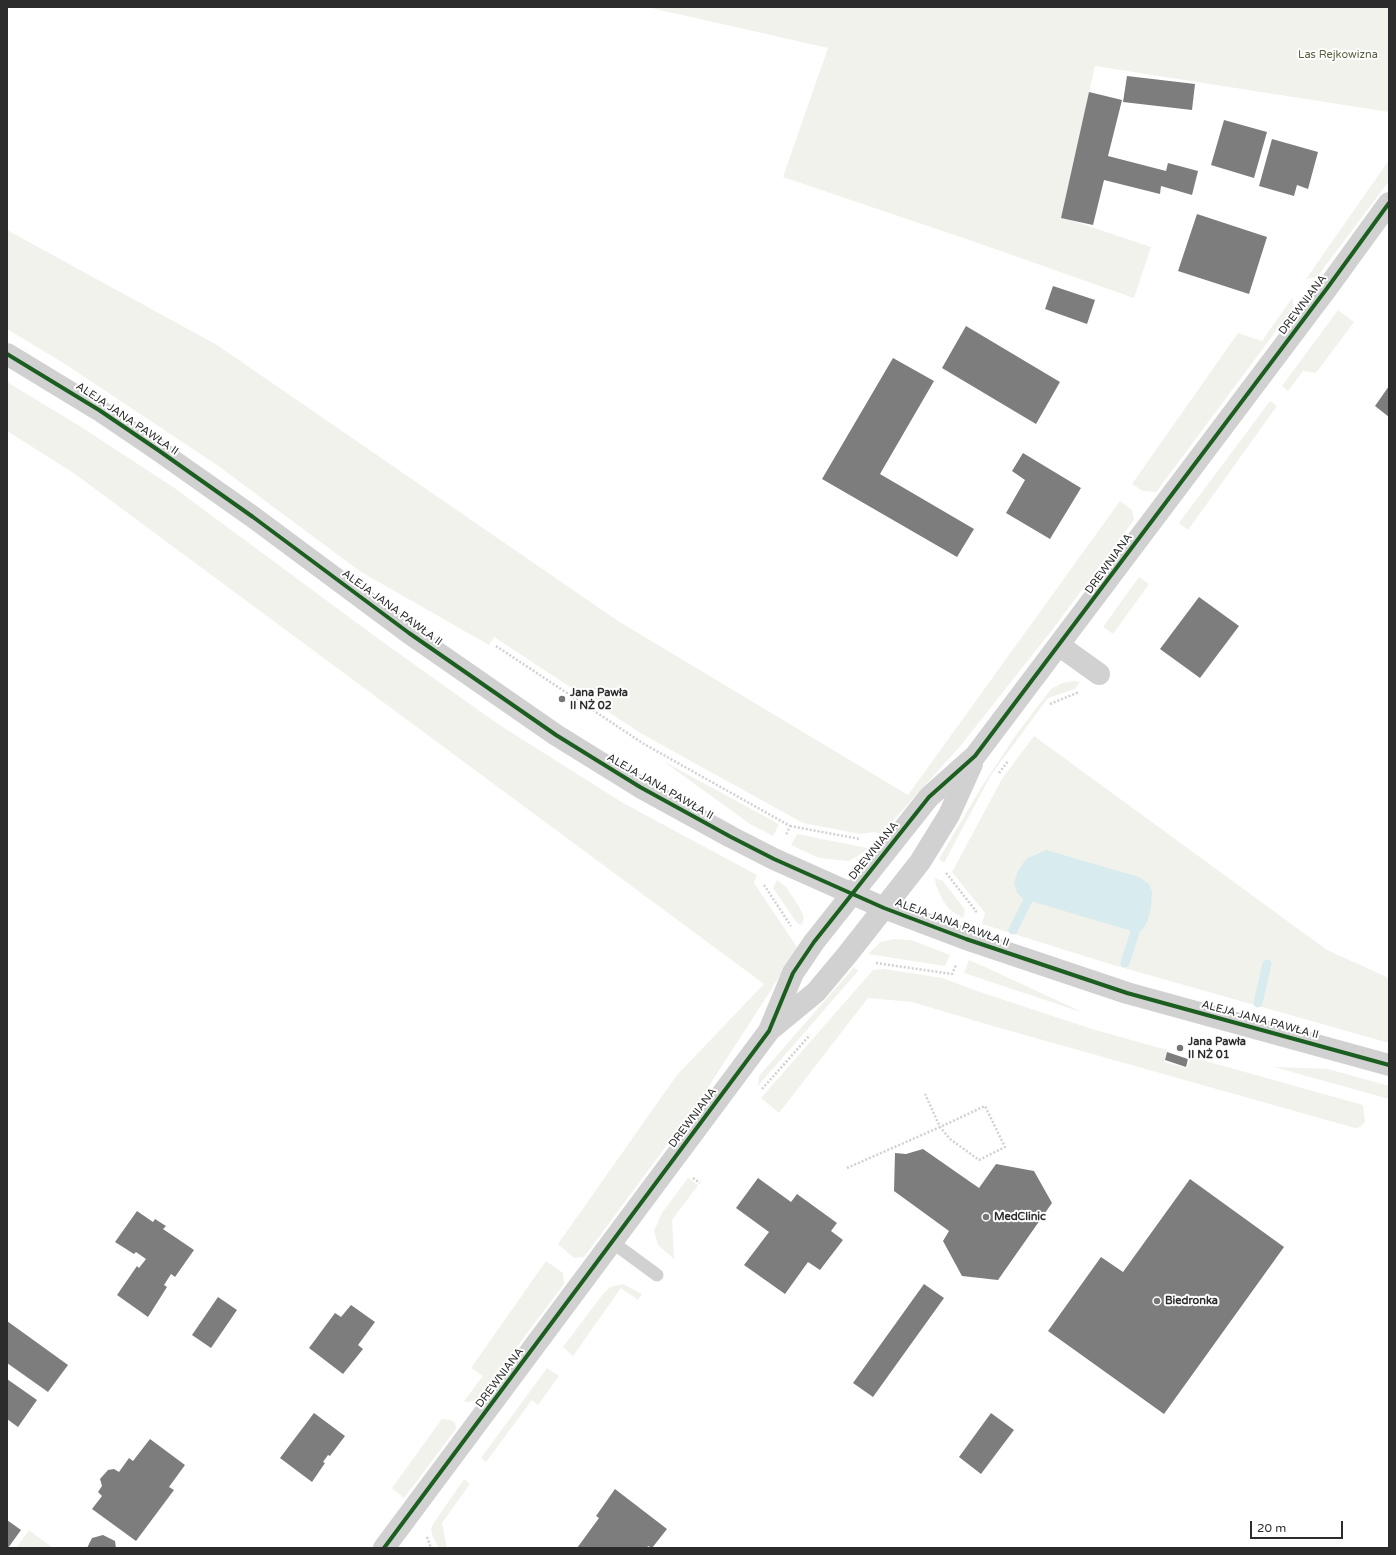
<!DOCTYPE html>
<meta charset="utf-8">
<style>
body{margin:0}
#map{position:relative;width:1396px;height:1555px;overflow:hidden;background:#fff;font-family:"Varela Round",sans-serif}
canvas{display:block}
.frame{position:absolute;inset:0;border:8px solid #2c2c2c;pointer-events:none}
.scale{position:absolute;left:1250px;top:1521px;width:93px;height:18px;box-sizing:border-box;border:2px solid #2c2c2c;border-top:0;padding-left:5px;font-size:12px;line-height:14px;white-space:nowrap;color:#2c2c2c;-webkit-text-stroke:3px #fff;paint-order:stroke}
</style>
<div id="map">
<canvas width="1396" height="1555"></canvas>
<div class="frame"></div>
<div class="scale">20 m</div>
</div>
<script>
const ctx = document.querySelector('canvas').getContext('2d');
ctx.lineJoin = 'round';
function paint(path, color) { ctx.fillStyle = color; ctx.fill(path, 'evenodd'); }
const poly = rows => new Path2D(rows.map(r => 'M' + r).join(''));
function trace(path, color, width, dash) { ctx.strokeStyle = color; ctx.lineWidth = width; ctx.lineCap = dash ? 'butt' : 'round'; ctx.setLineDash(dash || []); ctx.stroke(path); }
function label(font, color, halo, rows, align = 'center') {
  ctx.font = font + ' "Varela Round",sans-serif'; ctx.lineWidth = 4; ctx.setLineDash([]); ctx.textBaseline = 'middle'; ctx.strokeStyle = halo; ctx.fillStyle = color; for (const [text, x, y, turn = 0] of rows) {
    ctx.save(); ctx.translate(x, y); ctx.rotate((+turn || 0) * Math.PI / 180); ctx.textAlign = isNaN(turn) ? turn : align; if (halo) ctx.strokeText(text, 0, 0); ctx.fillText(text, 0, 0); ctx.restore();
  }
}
const green = poly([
 [647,7,1389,7,1389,112,1095,66,1061,217,1151,247,1134,298,975,242,783,177,828,48],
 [1389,160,1389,181,1317,277,1306,279],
 [7,230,217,345,618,621,908,795,1120,501,1132,510,1134,520,1052,630,962,744,881,834,874,832,860,834,803,823,642,734,494,637,489,645,361,572,217,465,65,364,7,329],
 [1292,298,1294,307,1156,492,1143,491,1132,484,1238,333,1262,341],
 [1338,310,1354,322,1316,373,1303,371,1288,391,1282,386],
 [7,382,78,425,173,487,380,640,498,724,623,803,757,875,754,883,797,947,771,990,698,1103,584,1257,574,1258,558,1244,677,1075,764,984,75,474,7,431],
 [1270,401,1277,406,1188,530,1179,523],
 [1139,577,1149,584,1113,634,1103,627],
 [1074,681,1080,682,1075,689,1048,698,1045,702,991,775,944,863,939,859,982,786,1016,735,1051,689,1062,683],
 [1034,736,1327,950,1389,978,1389,1043,1110,964,982,924,985,913,952,872,1002,779],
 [663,761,779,824,773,836,750,824],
 [797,834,867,848,864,852,849,861,819,858,791,845],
 [935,878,943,881,965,910,963,918,949,909,942,899,936,885],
 [777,880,786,887,798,905,804,917,802,925,797,923,773,888],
 [894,939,911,940,950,955,945,966,868,954,881,942],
 [969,960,987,968,1084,1013,964,973],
 [854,967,858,971,758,1086,759,1076],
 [885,969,942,978,974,990,1092,1029,1167,1050,1164,1062,1187,1068,1191,1057,1363,1105,1365,1122,1360,1127,1355,1128,993,1026,912,1002,868,998,779,1113,761,1098,873,970],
 [1274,1067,1328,1069,1389,1086,1389,1099],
 [688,1178,698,1185,672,1220,674,1259,658,1245,654,1231,662,1213],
 [546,1261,563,1273,564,1284,476,1401,467,1402,464,1401,483,1376,471,1368],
 [623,1284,642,1294,638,1300,621,1288,573,1356,563,1347,603,1294,610,1287],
 [547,1368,559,1376,538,1405,532,1400,486,1462,481,1458],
 [442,1419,450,1420,455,1422,456,1429,404,1498,392,1488],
 [464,1479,470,1484,442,1523,447,1548,439,1548,433,1537,431,1530,433,1524],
 [29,1530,53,1548,16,1548]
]);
const water = poly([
 [1046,850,1139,877,1149,884,1152,892,1151,908,1147,922,1142,930,1135,932,1024,899,1017,893,1014,883,1018,871,1026,859]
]);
const stream = poly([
 [1013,930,1028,900],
 [1125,963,1135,932],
 [1258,1003,1267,964]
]);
const building = poly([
 [1127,76,1195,84,1192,110,1123,102],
 [1089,92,1122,100,1108,156,1166,171,1168,163,1198,171,1192,195,1161,186,1160,194,1104,180,1093,225,1061,218],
 [1224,120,1267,132,1254,178,1211,165],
 [1272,139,1318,152,1308,189,1297,185,1294,196,1259,186],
 [1197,214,1267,237,1249,294,1178,271],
 [1053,286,1095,300,1087,324,1045,309],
 [966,326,1060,382,1036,424,942,368],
 [893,358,934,381,880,474,974,529,957,557,822,479],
 [1389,386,1389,417,1375,406],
 [1023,453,1081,488,1050,539,1006,513,1025,480,1012,471],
 [1199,597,1239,626,1200,678,1160,649],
 [1167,1052,1188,1059,1186,1067,1165,1060],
 [923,1149,979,1188,996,1164,1034,1171,1052,1203,998,1280,962,1276,943,1241,949,1231,894,1191,895,1153,906,1154],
 [758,1178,791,1202,797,1194,837,1223,831,1231,843,1240,820,1270,808,1262,785,1294,744,1265,769,1232,736,1208],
 [1190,1179,1284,1247,1164,1414,1048,1331,1101,1257,1123,1272],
 [137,1211,153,1222,155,1219,166,1226,163,1229,194,1250,175,1277,171,1274,164,1285,167,1287,148,1317,117,1295,137,1266,139,1268,146,1259,136,1252,134,1254,115,1242],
 [924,1284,944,1298,873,1397,853,1383],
 [218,1297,237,1310,211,1348,192,1335],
 [351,1305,375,1322,358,1345,363,1349,343,1374,309,1348,335,1313,341,1317],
 [7,1321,68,1365,48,1392,7,1363],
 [7,1379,37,1400,18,1427,7,1419],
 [314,1413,345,1436,330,1456,328,1455,323,1462,325,1463,312,1482,280,1458],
 [991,1413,1014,1430,981,1474,959,1457],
 [150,1439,185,1465,169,1487,174,1490,136,1541,92,1509,102,1496,98,1492,102,1486,100,1479,108,1470,114,1469,119,1472,129,1458,133,1461],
 [615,1489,667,1529,652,1548,648,1546,647,1548,577,1548,599,1518,596,1516],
 [7,1520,21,1530,8,1548,7,1548],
 [103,1535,115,1541,116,1548,87,1548,92,1538]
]);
const path = poly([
 [496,646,644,744,790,826,786,835],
 [1050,704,1079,692],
 [999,773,1008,761],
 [790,826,860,839],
 [946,873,976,911,975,913],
 [764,885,791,926],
 [876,963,952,974,956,965],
 [762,1089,810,1035],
 [847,1168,940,1127,985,1106,1005,1147,979,1160,950,1139,940,1127,925,1094],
 [693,1178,700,1183],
 [427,1537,431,1548]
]);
const service = poly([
 [612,1242,657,1275]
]);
const minor = poly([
 [1060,646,1099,674],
 [771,1029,816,992,847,955,920,862,949,815,972,764],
 [384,1548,769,1031,793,973,814,942,929,797,975,756,1328,287,1389,203]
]);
const tertiary = poly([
 [7,354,99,410,158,450,253,517,409,633,556,735,640,787,731,837,774,859,884,908,966,939,1127,993,1389,1065]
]);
const cycleway = poly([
 [7,354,99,410,158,450,253,517,409,633,556,735,640,787,731,837,774,859,884,908,966,939,1127,993,1389,1065],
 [384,1548,769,1031,793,973,814,942,929,797,975,756,1328,287,1389,203]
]);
const markers = [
 [562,699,4,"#767676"],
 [1180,1048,4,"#767676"],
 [986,1217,4,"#767676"],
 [1157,1301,4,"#767676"]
];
const parkNames = [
 ["Las Rejkowizna",1338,55]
];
const streetNames = [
 ["DREWNIANA",1303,305,-53],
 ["ALEJA JANA PAWŁA II",127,419,34],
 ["DREWNIANA",1109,564,-54],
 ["ALEJA JANA PAWŁA II",392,608,36],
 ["ALEJA JANA PAWŁA II",660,787,30],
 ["DREWNIANA",874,851,-51],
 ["ALEJA JANA PAWŁA II",952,923,20],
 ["ALEJA JANA PAWŁA II",1260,1020,15],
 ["DREWNIANA",693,1118,-53],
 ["DREWNIANA",500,1378,-53]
];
const poiNames = [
 ["Jana Pawła",570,693],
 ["II NŻ 02",570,706],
 ["Jana Pawła",1188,1042],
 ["II NŻ 01",1188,1055],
 ["MedClinic",994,1217],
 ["Biedronka",1165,1301]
];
paint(green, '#f1f2eb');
paint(water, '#d8ebee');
trace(stream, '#d8ebee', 9);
paint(building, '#7d7d7d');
trace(path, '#d1d1d1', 2.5, [2, 2]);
trace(service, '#d1d1d1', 13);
trace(minor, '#d1d1d1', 22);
trace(tertiary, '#d1d1d1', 22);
trace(cycleway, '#1b5e20', 4);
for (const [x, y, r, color] of markers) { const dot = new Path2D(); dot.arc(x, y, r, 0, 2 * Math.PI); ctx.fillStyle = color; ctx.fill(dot); trace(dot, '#fff', 1.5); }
label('11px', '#57623e', '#fff', parkNames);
label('11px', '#2c2c2c', '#fff', streetNames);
label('bold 11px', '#2c2c2c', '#fff', poiNames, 'left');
</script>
